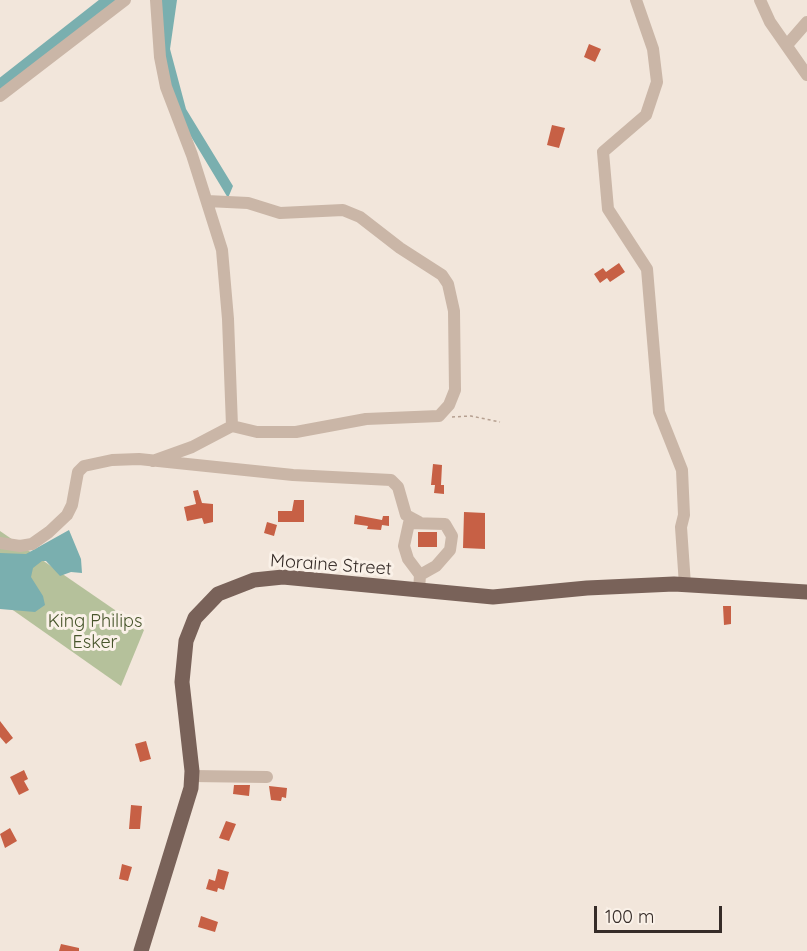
<!DOCTYPE html>
<style>
body{margin:0}
#map{position:relative;width:807px;height:951px;overflow:hidden;background:#f2e6db;font-family:Quicksand,sans-serif}
canvas{display:block}
.scale{position:absolute;left:594px;top:906px;width:128px;height:27px;box-sizing:border-box;border:3px solid #362c28;border-top:0;padding-left:8px;font-size:18px;line-height:21px;white-space:nowrap;color:#362c28;-webkit-text-stroke:4px #faf1e8;paint-order:stroke}
</style>
<div id="map">
<canvas width="807" height="951"></canvas>
<div class="scale">100 m</div>
</div>
<script>
const ctx = document.querySelector('canvas').getContext('2d');
ctx.lineJoin = 'round';
function paint(path, color) { ctx.fillStyle = color; ctx.fill(path, 'evenodd'); }
const poly = rows => new Path2D(rows.map(r => 'M' + r).join(''));
function trace(path, color, width, dash) { ctx.strokeStyle = color; ctx.lineWidth = width; ctx.lineCap = dash ? 'butt' : 'round'; ctx.setLineDash(dash || []); ctx.stroke(path); }
function label(font, color, halo, rows, align = 'center') {
  ctx.font = font + ' Quicksand,sans-serif'; ctx.lineWidth = 6; ctx.setLineDash([]); ctx.textBaseline = 'middle'; ctx.strokeStyle = halo; ctx.fillStyle = color; for (const [text, x, y, turn = 0] of rows) {
    ctx.save(); ctx.translate(x, y); ctx.rotate((+turn || 0) * Math.PI / 180); ctx.textAlign = isNaN(turn) ? turn : align; if (halo) ctx.strokeText(text, 0, 0); ctx.fillText(text, 0, 0); ctx.restore();
  }
}
const green = poly([
 [0,531,144,630,121,686,0,601]
]);
const water = poly([
 [160,0,177,0,170,49,186,109,233,186,228,198,172,105,166,87],
 [69,530,81,559,82,573,71,572,60,576,46,561,42,561,33,568,31,577,43,596,45,605,35,612,0,609,0,553,26,554]
]);
const river = poly([
 [0,87,111,0]
]);
const building = poly([
 [589,44,601,49,595,62,584,57],
 [552,125,565,128,559,148,547,145],
 [619,263,625,272,610,282,607,278,600,283,594,274,603,268,606,272],
 [433,464,442,465,441,485,444,485,444,494,434,493,435,485,431,485],
 [198,490,202,503,213,504,213,522,204,524,202,518,187,521,184,507,196,504,193,491],
 [294,500,304,500,304,522,278,522,278,511,292,511],
 [464,512,485,513,485,549,463,548],
 [355,515,382,520,383,516,389,516,389,526,382,525,381,530,367,529,368,526,354,524],
 [267,522,277,525,274,536,264,533],
 [418,532,437,532,437,547,418,547],
 [723,606,731,606,731,624,724,625],
 [0,721,13,738,6,744,0,737],
 [146,741,151,759,140,762,135,744],
 [24,770,28,779,24,781,29,790,19,795,10,777],
 [234,785,250,785,249,796,233,794],
 [269,786,287,788,286,798,282,797,281,801,271,800],
 [131,805,142,806,140,829,129,829],
 [226,821,236,824,229,841,219,838],
 [10,828,17,841,5,848,0,834],
 [122,864,132,867,128,881,119,879],
 [218,869,229,872,224,890,218,888,217,892,206,889,209,879,215,881],
 [201,916,218,922,215,932,198,927],
 [61,944,79,948,79,951,59,951]
]);
const path = poly([
 [452,417,471,416,500,422]
]);
const minor = poly([
 [156,0,160,57,166,87,192,155,222,250,228,319,232,426],
 [636,0,653,49,657,82,646,115,603,152,608,209,647,269,659,412,682,470,684,515,681,527,685,585],
 [760,0,770,22,807,75],
 [787,45,807,22],
 [0,96,125,0],
 [153,461,192,447,232,426,257,432,296,432,366,419,439,416,449,405,455,390,454,311,448,284,442,275,400,248,360,217,343,210,280,213,248,203,207,201],
 [0,543,20,546,32,544,49,532,67,515,72,505,78,472,84,466,112,460,139,459,293,475,391,480,398,487,406,515,419,522],
 [419,591,420,575,436,566,450,550,452,536,445,524,409,523,404,546,408,559,420,575],
 [192,776,267,777]
]);
const major = poly([
 [141,951,191,788,192,771,182,682,186,641,195,618,218,594,254,580,283,577,493,597,587,588,674,584,807,592]
]);
const streetNames = [
 ["Moraine Street",331,565,4]
];
const parkNames = [
 ["King Philips",95,622],
 ["Esker",95,643]
];
paint(green, '#b5c19b');
paint(water, '#7aafaf');
trace(river, '#7aafaf', 15);
paint(building, '#c76045');
trace(path, '#b6a091', 1.5, [3, 3]);
trace(minor, '#cab6a7', 12);
trace(major, '#796259', 15);
label('18px', '#362c28', '#faf1e8', streetNames);
label('18px', '#47552b', '#faf1e8', parkNames);
</script>
